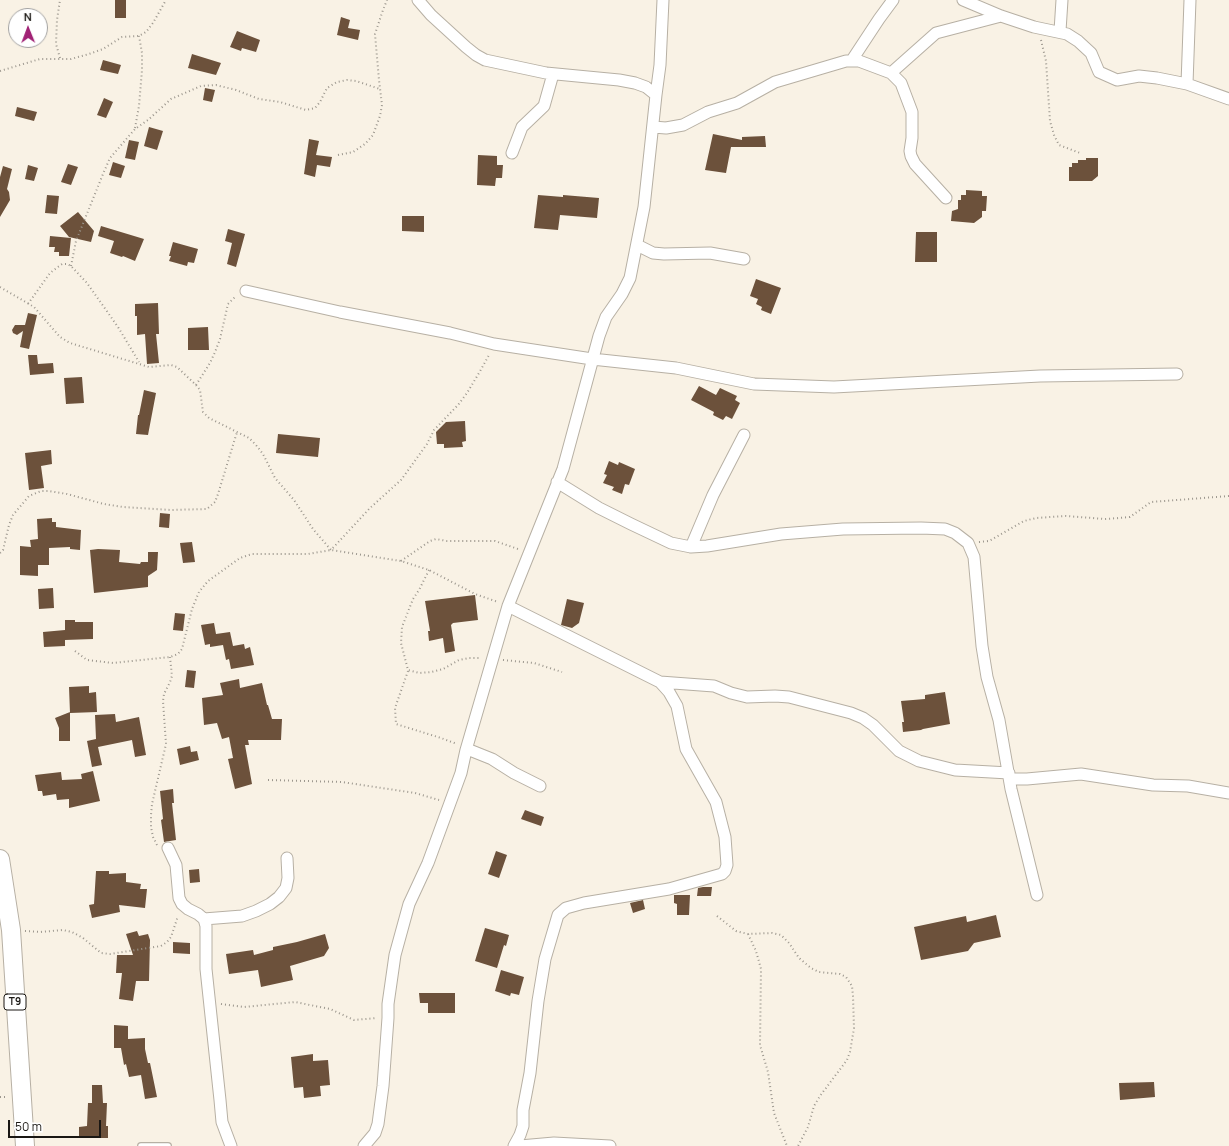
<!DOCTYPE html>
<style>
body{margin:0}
#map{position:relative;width:1229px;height:1146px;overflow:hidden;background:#f9f2e5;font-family:Manrope,sans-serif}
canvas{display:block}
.north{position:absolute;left:8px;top:8px;width:40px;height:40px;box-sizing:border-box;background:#fff;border:1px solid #a3a2a1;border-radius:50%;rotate:359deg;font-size:11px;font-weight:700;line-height:16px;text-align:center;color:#1a1713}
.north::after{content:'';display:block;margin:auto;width:14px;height:18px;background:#a12275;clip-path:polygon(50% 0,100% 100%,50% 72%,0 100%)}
.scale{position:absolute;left:8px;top:1120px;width:93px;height:18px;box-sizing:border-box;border:2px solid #1a1713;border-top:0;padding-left:5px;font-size:12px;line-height:14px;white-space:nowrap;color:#1a1713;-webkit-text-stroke:3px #fff;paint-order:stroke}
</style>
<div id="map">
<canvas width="1229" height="1146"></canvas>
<div class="north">N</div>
<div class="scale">50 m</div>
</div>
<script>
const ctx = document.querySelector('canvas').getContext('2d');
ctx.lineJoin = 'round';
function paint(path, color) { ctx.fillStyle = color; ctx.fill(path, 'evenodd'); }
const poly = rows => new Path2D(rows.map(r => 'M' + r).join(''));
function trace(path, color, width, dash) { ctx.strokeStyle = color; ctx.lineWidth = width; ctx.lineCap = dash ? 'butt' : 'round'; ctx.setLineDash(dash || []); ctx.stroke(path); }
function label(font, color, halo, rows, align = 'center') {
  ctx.font = font + ' Manrope,sans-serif'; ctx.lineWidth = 4; ctx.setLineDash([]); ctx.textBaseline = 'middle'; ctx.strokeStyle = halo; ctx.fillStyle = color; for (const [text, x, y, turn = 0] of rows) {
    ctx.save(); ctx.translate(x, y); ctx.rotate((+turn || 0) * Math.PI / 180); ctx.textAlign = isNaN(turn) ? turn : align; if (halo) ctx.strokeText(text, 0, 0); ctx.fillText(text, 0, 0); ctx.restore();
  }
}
const building = poly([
 [115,0,126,0,126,18,115,18],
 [341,17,350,20,348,28,360,30,358,40,337,35],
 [237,31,260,40,256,52,242,48,241,51,230,47],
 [192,54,221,63,216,75,188,68],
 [103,60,121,65,118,74,100,70],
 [205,88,215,90,212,102,203,100],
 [104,98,113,102,106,118,97,115],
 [17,107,37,112,34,121,15,116],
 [149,127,163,131,157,150,144,146],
 [713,134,742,140,742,137,765,136,766,147,731,147,726,173,705,170],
 [309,139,319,141,316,155,332,157,330,167,317,165,315,177,304,174],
 [129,140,139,142,135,160,125,158],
 [478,155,497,156,497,165,503,165,502,178,496,178,495,186,477,185],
 [1086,158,1098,158,1098,176,1092,181,1069,181,1069,167,1072,167,1072,163,1078,163,1078,160,1086,160],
 [113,162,125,166,121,178,109,175],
 [68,164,78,167,71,185,61,182],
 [28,165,38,168,34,181,25,179],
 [3,166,12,169,7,189,9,192,10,200,0,217,0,177],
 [966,190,982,191,982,196,987,196,986,211,982,211,982,217,974,223,951,221,952,211,958,209,958,200,961,200,961,195,966,195],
 [47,195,59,196,57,214,45,213],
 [538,195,563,197,563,195,599,198,597,218,560,215,558,230,534,228],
 [78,212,94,231,91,242,69,237,60,226],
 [402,216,424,216,424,232,402,231],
 [101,226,144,239,135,261,123,256,122,257,110,253,114,241,98,236],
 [228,229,245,234,236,267,227,264,232,243,225,241],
 [916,232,937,232,937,262,915,262],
 [50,236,71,238,69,256,59,256,59,252,54,252,55,247,49,247],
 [173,242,198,249,194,263,188,262,187,266,169,261,171,256,169,256],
 [756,279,781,288,771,314,761,310,762,307,756,304,758,299,750,296],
 [158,303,159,334,156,334,159,363,147,364,145,334,137,335,137,316,135,316,135,304],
 [28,313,37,315,29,349,20,347,23,331,17,335,13,333,12,330,15,325,25,325],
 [208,327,209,350,188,350,188,328],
 [28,355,37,355,38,364,53,363,54,373,30,375],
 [82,377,84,403,66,404,64,378],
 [699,386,716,395,720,388,737,396,735,400,740,403,732,419,726,416,723,420,713,415,714,412,691,400],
 [144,390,156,393,148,435,136,434,138,415,139,415],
 [465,421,466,441,462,442,463,447,444,448,444,444,437,444,436,432,446,422],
 [278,434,320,438,318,457,276,453],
 [51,450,52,464,41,466,44,488,29,490,25,453],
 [609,461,618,465,619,462,635,469,629,485,625,484,622,494,612,490,614,487,603,483,607,475,604,474],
 [160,513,170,514,169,528,159,527],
 [52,518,52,522,56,522,56,527,81,530,80,550,70,549,70,547,49,548,49,565,38,565,38,576,20,575,20,546,31,547,30,540,38,539,37,519],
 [192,542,195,562,183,563,180,543],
 [98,549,120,550,119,562,140,564,141,562,148,562,148,552,158,552,157,570,148,576,148,587,94,593,90,550],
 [53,588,54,608,39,609,38,589],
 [475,595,478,620,453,623,451,625,455,651,445,653,443,638,429,641,428,631,430,631,425,601],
 [567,599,584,603,579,623,572,628,561,625],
 [175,613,185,614,183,631,173,630],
 [65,620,75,620,75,622,93,622,93,639,65,640,65,646,44,647,43,632,65,630],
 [214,623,216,634,230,632,233,646,244,644,245,649,250,647,254,665,231,669,229,659,226,660,223,645,210,647,210,644,205,645,201,625],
 [187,670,196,671,194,688,185,687],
 [239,679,240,688,262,683,267,705,268,705,272,719,282,719,281,740,248,740,249,745,245,745,252,784,235,789,228,759,233,758,229,737,222,739,217,723,204,725,202,698,223,695,220,683],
 [89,686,89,693,96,692,97,712,70,713,69,687],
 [945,692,950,724,923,729,921,730,903,732,902,722,904,722,901,701,925,699,925,695],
 [70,712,70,741,59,741,59,728,55,718],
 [115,714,116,722,139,717,146,755,135,757,132,740,98,747,102,765,92,767,87,741,96,739,95,715],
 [190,746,191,752,197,751,199,760,180,765,177,749],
 [93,771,100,801,69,808,69,799,57,800,56,794,43,796,42,791,38,791,35,775,61,772,62,780,82,779,81,774],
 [173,789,174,803,172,803,176,840,164,842,161,820,163,819,160,791],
 [525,810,544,817,541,826,521,819],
 [496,851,507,855,499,878,488,874],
 [199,869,200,882,190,883,189,870],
 [96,871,109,871,109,874,126,873,126,882,141,884,140,889,147,889,145,908,119,905,120,912,92,918,89,905,94,904],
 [703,887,712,887,711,896,697,896,698,888],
 [674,895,690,895,689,915,677,915,677,904,674,903],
 [643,900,645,909,633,913,630,903],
 [996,915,1001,937,974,943,968,951,921,960,914,927,966,916,967,922],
 [485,928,509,935,506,946,504,945,497,968,475,961],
 [137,931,139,936,148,934,150,940,149,981,136,981,133,1001,119,999,122,973,116,973,117,955,133,955,126,934],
 [325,934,329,948,324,956,290,966,293,980,261,987,258,970,229,974,226,954,253,950,254,955,273,950,273,947,297,942],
 [173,942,190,943,190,954,173,953],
 [501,970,524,977,519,995,511,993,510,996,495,991],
 [419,993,455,993,455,1013,428,1013,428,1003,420,1003],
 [114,1025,128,1026,128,1039,145,1038,145,1049,148,1063,150,1063,157,1097,145,1099,141,1075,129,1077,126,1064,124,1065,121,1048,114,1048],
 [313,1054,313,1061,328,1060,330,1085,320,1086,321,1096,304,1098,303,1087,294,1088,291,1057],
 [1154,1082,1155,1097,1120,1100,1119,1083],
 [92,1085,102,1085,103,1103,107,1103,106,1126,108,1126,108,1138,79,1138,79,1127,87,1126,88,1103,92,1103]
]);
const path = poly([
 [1041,40,1046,61,1050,121,1054,135,1059,145,1080,153],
 [60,58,56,44,57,20,60,0],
 [0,71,40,59,71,59,89,54,103,49,122,37,139,36,146,32,153,23,166,0],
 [135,128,139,106,142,70,142,53,139,36],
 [338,155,353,152,365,144,373,135,380,116,382,105,379,80,375,34,383,10,387,0],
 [71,266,76,241,103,174,110,158,135,129,148,120,171,99,201,86,216,85,236,90,259,99,280,102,306,110,315,108,320,102,327,88,337,82,347,80,356,81,380,89],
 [0,287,34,307,60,337,70,343,149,367,171,365,177,367,196,385,200,390,203,412,209,418,249,438,256,445,263,454,275,478,294,500,313,529,331,550,370,508,401,480,427,444,434,430,458,405,467,393,479,373,489,355],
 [28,304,50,273,62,264,67,264,71,266,87,283,118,327,139,362],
 [196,385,210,363,215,352,220,339,228,304,236,296],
 [979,542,989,541,1024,521,1036,518,1066,516,1105,519,1119,518,1130,517,1151,502,1229,496],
 [0,553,3,550,9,525,13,515,29,496,41,491,49,491,67,494,104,504,123,507,171,510,207,509,215,502,218,494,237,432],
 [401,561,430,541,436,539,447,541,495,541,518,549],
 [429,570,419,590,413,599,402,627,401,643,408,670,419,673,431,672,443,669,459,660,469,658,481,658],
 [75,651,87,660,113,663,170,657,178,654,182,649,192,609,199,592,208,581,240,558,252,554,308,554,331,550,401,561,429,570,475,594,498,602],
 [503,660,534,663,562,672],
 [408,671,395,708,396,724,441,738,457,744],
 [268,780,342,782,415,793,439,800],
 [157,845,153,837,151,827,151,815,152,804,166,744,163,701,164,694,170,682,172,676,170,657],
 [717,916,736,931,748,934,772,933,781,935,789,943,799,958,811,968,819,972,840,974,846,977,852,986,853,996,854,1028,850,1052,847,1060,820,1096,814,1106,808,1127,798,1146],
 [25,931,40,932,63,930,72,932,83,938,101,953,110,954,161,946,167,942,171,937,178,916],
 [748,934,756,951,761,969,760,1045,768,1072,774,1113,787,1146],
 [221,1004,244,1007,295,1002,330,1009,354,1020,377,1018],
 [0,1097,7,1097]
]);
const service = poly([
 [141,1146,168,1146]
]);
const minor = poly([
 [418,0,431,15,466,47,476,55,485,60,546,73,619,80,635,83,646,87,656,95],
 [963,0,1001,16,1034,27,1067,34,1078,41,1091,53,1099,72,1117,80,1139,76,1157,78,1187,84,1229,99],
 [1060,31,1062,0],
 [852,60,879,19,893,0],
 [891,73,936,33,1001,16],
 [1187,84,1190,0],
 [653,127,666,128,683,125,708,112,737,103,775,82,846,61,859,61,891,73,901,83,912,112,912,138,910,151,911,156,915,164,946,198],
 [512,153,522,127,544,106,553,74],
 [637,245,653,253,664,254,710,253,744,259],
 [246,291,340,312,450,333,494,344,592,359,676,368,754,384,834,387,1040,376,1177,374],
 [557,482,599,508,631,524,671,543,691,547,707,546,781,534,843,529,921,528,945,529,955,533,968,543,974,557,982,646,987,677,999,720,1011,789,1037,895],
 [691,547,713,495,744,435],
 [508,606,660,682,714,686,731,693,747,697,775,696,789,697,851,713,863,718,873,725,899,751,919,761,955,770,1009,773],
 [467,749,492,759,514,773,540,786],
 [1010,779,1027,779,1081,774,1153,785,1188,786,1229,793],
 [168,848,176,865,179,898,182,904,188,909,198,914,204,919,206,926,206,969,220,1100,222,1122,231,1146],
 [204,919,242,916,256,911,270,904,279,897,286,888,288,878,287,858],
 [364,1146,375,1133,378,1124,383,1086,388,1018,388,1004,395,955,409,904,428,863,461,773,466,750,508,606,563,469,599,336,606,317,622,294,630,278,644,207,648,170,656,95,660,65,663,0],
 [514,1146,520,1135,523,1126,523,1110,530,1073,538,1001,545,959,558,915,566,908,584,903,669,889,722,874,725,871,727,865,725,837,716,802,686,749,677,706,669,692,660,682],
 [520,1146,554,1143,610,1146]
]);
const trunk = poly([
 [0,859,11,930,25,1146]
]);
const shields = [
 [15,1002,22]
];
const shieldNames = [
 ["T9",15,1002]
];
paint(building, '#6c513b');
trace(service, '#b7b0a4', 8);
trace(minor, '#b7b0a4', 13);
trace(trunk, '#b7b0a4', 20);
trace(path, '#9c978e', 2, [1, 3]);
trace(service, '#fff', 5.5);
trace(minor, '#fff', 11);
trace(trunk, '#fff', 18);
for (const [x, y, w] of shields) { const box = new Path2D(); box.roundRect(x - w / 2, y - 8, w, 16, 3); ctx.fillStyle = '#fff'; ctx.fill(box); trace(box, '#1a1713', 1); }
label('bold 10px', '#1a1713', null, shieldNames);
</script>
